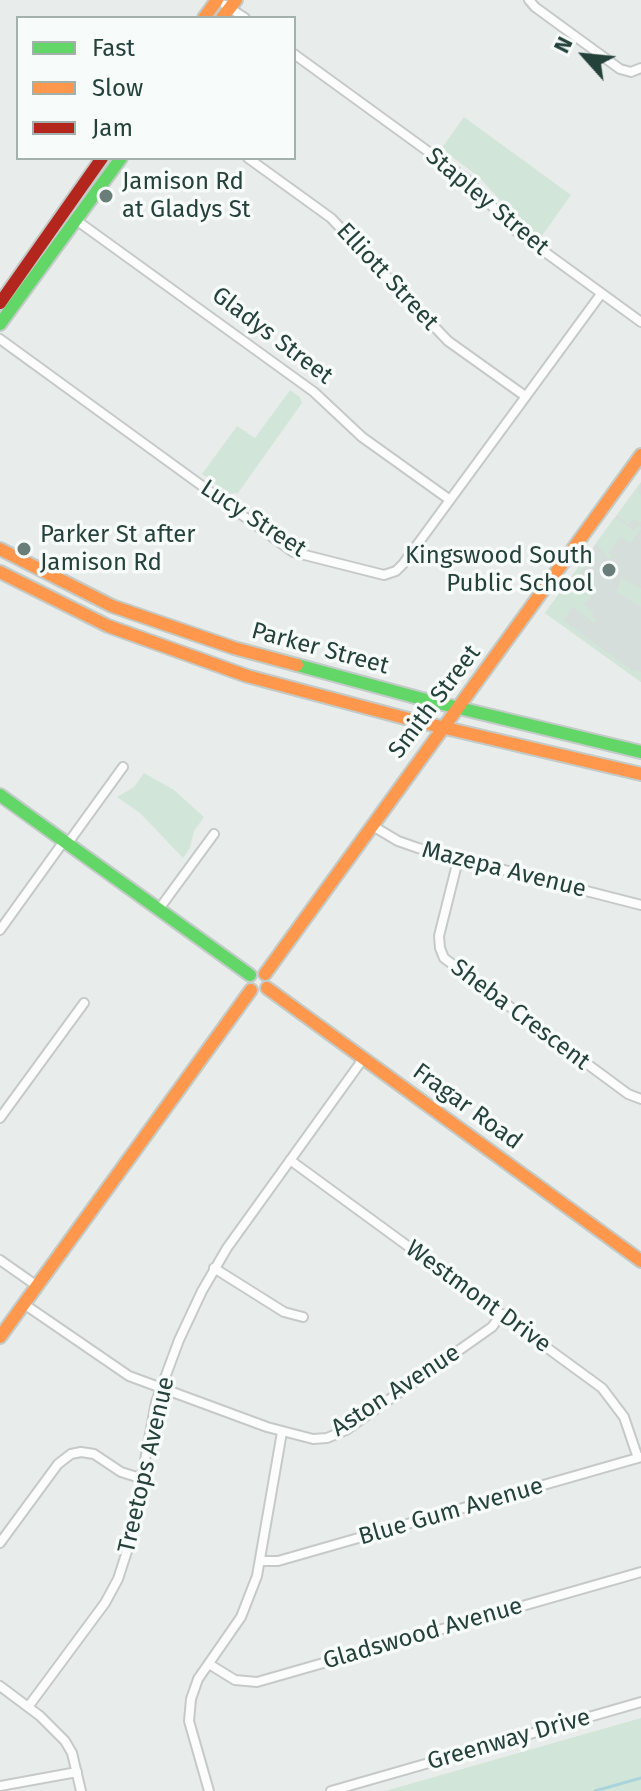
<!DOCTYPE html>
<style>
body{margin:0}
#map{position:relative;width:641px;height:1791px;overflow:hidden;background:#e8edeb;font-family:"Fira Sans",sans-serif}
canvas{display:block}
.legend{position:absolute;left:16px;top:16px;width:280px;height:144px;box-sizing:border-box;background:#f7fbf9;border:2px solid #a3b1ad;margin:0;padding:10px 14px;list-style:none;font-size:24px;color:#24423a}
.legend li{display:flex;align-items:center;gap:16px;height:40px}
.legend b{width:40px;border:2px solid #a3b1ad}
.north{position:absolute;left:545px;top:16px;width:80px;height:80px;-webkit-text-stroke:6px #f7fbf9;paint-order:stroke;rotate:297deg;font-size:22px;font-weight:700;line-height:32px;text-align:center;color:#24423a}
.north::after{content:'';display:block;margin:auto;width:28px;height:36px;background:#24423a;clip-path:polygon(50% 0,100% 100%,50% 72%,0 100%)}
</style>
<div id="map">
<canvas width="641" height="1791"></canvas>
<ul class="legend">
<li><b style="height:10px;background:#63d668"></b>Fast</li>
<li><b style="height:10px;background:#ff974d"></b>Slow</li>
<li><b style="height:10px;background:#b3261e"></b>Jam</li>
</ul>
<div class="north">N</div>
</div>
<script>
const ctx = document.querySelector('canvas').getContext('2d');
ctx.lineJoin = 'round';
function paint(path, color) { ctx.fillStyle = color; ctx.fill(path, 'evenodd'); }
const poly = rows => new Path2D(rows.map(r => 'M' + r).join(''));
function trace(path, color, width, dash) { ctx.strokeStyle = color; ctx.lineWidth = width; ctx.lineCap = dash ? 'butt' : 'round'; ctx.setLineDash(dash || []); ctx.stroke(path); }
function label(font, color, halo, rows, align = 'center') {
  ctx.font = font + ' "Fira Sans",sans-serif'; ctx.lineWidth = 7; ctx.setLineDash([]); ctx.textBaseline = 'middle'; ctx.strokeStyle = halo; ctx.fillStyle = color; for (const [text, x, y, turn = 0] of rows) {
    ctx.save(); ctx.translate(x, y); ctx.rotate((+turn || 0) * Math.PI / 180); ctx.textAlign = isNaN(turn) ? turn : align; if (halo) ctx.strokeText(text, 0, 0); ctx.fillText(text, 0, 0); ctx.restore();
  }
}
const built = poly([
 [641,482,641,682,545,613]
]);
const green = poly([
 [464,117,571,195,541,237,522,224,478,176,441,149],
 [290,390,300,397,302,403,238,493,229,494,202,474,237,426,255,438],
 [641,482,638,492,641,495,641,522,633,519,629,524,617,515],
 [615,517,634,531,639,525,641,528,630,543,620,536,608,553,612,556,609,559,596,543],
 [592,548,595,556,583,566,579,578,600,589,596,588,584,605,594,613,592,616,596,620,594,623,573,607,563,620,634,672,637,669,641,672,641,682,545,613],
 [621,578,641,589,641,607,617,592],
 [144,773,174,790,204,817,194,831,190,848,183,858,140,813,117,797,134,787],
 [641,1718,641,1791,385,1791]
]);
const stream = poly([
 [595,1791,641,1778]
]);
const street = poly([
 [529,0,535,7,620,69,631,72,641,68],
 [225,5,245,18],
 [294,54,466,179,516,231,641,322],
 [248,158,331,218,448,341,525,396],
 [76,220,314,392,362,437,450,500],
 [0,339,293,552,384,575,396,571,403,564,601,294],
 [371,825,398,841,418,848,641,905],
 [68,843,123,767],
 [458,860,439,936,440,948,444,958,628,1094,641,1099],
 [159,909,214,834],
 [0,930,64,841],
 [0,1118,84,1003],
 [290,1160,602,1388,624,1417,638,1458],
 [0,1260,37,1286],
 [214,1268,284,1312,303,1317],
 [24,1304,129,1376,267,1427,313,1439,327,1438,346,1430,492,1327,502,1314],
 [0,1543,58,1464,71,1454,81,1452,94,1454,121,1472,140,1478],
 [261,1561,278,1561,641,1457],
 [209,1664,235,1680,257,1682,641,1572],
 [0,1686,40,1716,65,1741,72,1753,81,1791],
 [28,1707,105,1603,118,1579,129,1545,156,1402,179,1340,202,1291,227,1248,363,1059],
 [0,1786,77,1772],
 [209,1791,189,1721,191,1699,198,1679,241,1617,257,1576,282,1432],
 [331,1791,641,1702]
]);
const fast = poly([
 [0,324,121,158],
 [297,665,426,700,641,752],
 [0,795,250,975]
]);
const slow = poly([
 [204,18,217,0],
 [222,18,236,0],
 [0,549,112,606,234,648,297,665],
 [0,572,108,626,247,676,420,722,641,774],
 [265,974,641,455],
 [267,988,641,1261],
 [0,1337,251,990]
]);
const jam = poly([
 [0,303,102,158]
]);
const markers = [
 [106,196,8,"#697e78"],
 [24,549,8,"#697e78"],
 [609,570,8,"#697e78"]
];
const poiNames = [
 ["Jamison Rd",122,182],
 ["at Gladys St",122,210],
 ["Parker St after",40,535],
 ["Jamison Rd",40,563],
 ["Kingswood South",593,556,"right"],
 ["Public School",593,584,"right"]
];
const streetNames = [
 ["Stapley Street",487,202,40],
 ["Elliott Street",387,277,47],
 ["Gladys Street",272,336,37],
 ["Lucy Street",253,519,33],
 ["Parker Street",320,649,15],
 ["Smith Street",435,702,-53],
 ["Mazepa Avenue",504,870,14],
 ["Sheba Crescent",520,1015,37],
 ["Fragar Road",467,1107,36],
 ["Westmont Drive",478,1297,36],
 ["Aston Avenue",396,1391,-33],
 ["Treetops Avenue",147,1465,-77],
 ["Blue Gum Avenue",451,1512,-16],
 ["Gladswood Avenue",423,1634,-16],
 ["Greenway Drive",509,1740,-16]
];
paint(built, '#d6dedb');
paint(green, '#d1e6d8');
trace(stream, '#a9d4db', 3);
trace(street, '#c5cac8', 12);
trace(fast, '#c3cbc8', 16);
trace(slow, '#c3cbc8', 16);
trace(jam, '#c3cbc8', 16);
trace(street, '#fcfcfc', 8);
trace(fast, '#63d668', 12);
trace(slow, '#ff974d', 12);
trace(jam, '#b3261e', 12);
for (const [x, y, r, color] of markers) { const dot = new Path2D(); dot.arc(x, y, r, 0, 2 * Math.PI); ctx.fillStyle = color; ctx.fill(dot); trace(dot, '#f7fbf9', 3); }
label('24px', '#24423a', '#f7fbf9', poiNames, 'left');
label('24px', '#24423a', '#f7fbf9', streetNames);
</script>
